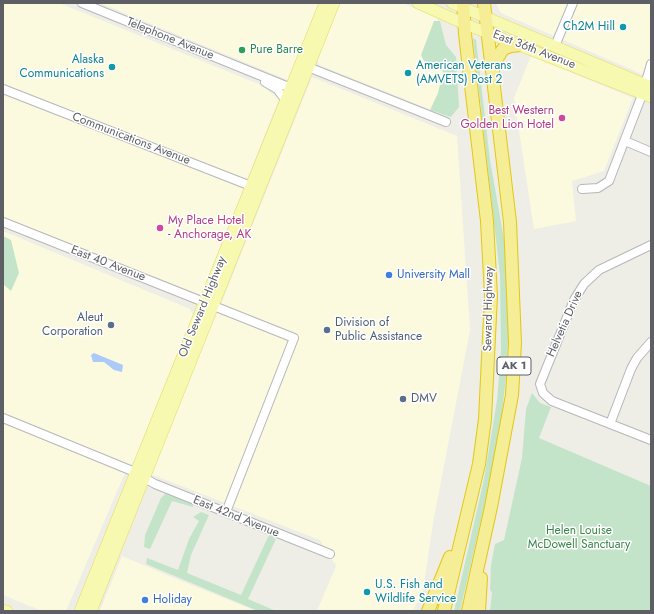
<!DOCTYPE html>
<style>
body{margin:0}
#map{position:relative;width:654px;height:614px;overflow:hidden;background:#eeeee6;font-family:Jost,sans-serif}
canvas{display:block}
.frame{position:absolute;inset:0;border:4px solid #5d5f65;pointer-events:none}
</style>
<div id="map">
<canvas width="654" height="614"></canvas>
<div class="frame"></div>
</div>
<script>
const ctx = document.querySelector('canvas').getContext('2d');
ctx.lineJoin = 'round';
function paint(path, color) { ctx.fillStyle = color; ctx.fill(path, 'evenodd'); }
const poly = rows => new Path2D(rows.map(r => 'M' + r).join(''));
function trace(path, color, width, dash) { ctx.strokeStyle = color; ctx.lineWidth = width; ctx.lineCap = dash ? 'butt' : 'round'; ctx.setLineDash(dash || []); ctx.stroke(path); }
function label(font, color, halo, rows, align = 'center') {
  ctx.font = font + ' Jost,sans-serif'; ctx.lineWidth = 3; ctx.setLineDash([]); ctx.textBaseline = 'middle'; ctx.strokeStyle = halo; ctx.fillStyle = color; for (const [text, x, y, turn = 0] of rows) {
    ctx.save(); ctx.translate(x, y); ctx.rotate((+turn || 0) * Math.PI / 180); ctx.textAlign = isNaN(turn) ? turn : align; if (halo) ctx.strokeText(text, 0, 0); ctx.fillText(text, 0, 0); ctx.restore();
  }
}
const commercial = poly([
 [3,3,59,3,261,85,279,99,201,295,3,217],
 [100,3,319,3,288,80],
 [338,3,402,3,437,18,446,67,439,113,319,65,318,60],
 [496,3,651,3,651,78,501,13],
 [531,56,633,98,604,171,572,181,576,221,534,229,514,98],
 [312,77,457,136,470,330,433,523,423,590,413,611,317,611,336,566,320,540,148,473,223,299],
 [3,231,190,309,193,315,134,461,124,475,66,611,42,611,3,595],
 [122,556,174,578,256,611,100,611]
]);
const green = poly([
 [434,21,440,21,446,45,456,57,459,107,451,117,430,110,438,93,443,71,427,67,421,55],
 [473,38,476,40,490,160,508,262,509,323,506,376,499,442,460,611,454,611,484,479,497,400,501,351,500,275],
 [3,236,11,240,19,273,11,291,3,284],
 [532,393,540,403,551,407,539,438,651,486,651,611,490,611,492,593,490,590,491,565,495,544,504,540,522,458,526,409],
 [167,492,193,501,193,507,172,501,150,549,144,547,145,535,161,498],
 [201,512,209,515,191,555,187,573,241,595,269,535,276,539,248,599,276,611,258,611,146,564,147,558,178,570,189,539,199,521,193,517]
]);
const water = poly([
 [94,353,123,365,122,372,114,370,104,362,93,362,91,355]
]);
const minor = poly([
 [82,3,291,88],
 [555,46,573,3],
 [308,67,446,122],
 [265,82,277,89,284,98,285,105],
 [3,89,256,188],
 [625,141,651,152],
 [582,189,598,188,609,181,642,95,651,64],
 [3,222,294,338,226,512],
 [651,245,599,270,584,284,574,300,540,384,543,393,552,401,651,440],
 [3,418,130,470,155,484,330,554],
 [610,424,631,369,637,358,651,342]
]);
const major = poly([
 [418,3,465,24,651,97],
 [452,3,651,87],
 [3,610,7,611],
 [80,611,325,3],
 [91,611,334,3]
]);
const highway = poly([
 [493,70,498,57,503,49,511,46,521,45],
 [428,611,450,557],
 [444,611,479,464,485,419,491,296,487,221,465,34,463,3],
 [468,611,491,507,512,395,515,343,510,222,484,3],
 [479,611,481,578]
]);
const markers = [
 [623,27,4,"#0f9aa8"],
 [242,50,4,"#2e9e5b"],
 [112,67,4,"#0f9aa8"],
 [408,73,4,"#0f9aa8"],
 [562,118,4,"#d1479c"],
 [160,228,4,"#d1479c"],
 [389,275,4,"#3f7fe0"],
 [111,325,4,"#5c6f8a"],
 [327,330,4,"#5c6f8a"],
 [403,399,4,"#5c6f8a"],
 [367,592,4,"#0f9aa8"],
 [145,600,4,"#3f7fe0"]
];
const shields = [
 [514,366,34]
];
const shieldNames = [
 ["AK 1",514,366]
];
const cultureNames = [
 ["Ch2M Hill",615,27],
 ["Alaska",104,60],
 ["Communications",104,74],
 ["American Veterans",416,66,"left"],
 ["(AMVETS) Post 2",416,80,"left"],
 ["U.S. Fish and",375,585,"left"],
 ["Wildlife Service",375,599,"left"]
];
const streetNames = [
 ["Telephone Avenue",170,39,22],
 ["East 36th Avenue",534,50,21],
 ["Communications Avenue",131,139,21],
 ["East 40 Avenue",108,264,21],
 ["Old Seward Highway",203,307,-68],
 ["Seward Highway",489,309,-89],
 ["Helvetia Drive",565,324,-66],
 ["East 42nd Avenue",236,517,22]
];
const leisureNames = [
 ["Pure Barre",250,50]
];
const hotelNames = [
 ["Best Western",554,111],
 ["Golden Lion Hotel",554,125],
 ["My Place Hotel",168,221,"left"],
 ["- Anchorage, AK",168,235,"left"]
];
const shopNames = [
 ["University Mall",397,275],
 ["Holiday",153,600]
];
const serviceNames = [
 ["Aleut",103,318,"right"],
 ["Corporation",103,332,"right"],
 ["Division of",335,323],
 ["Public Assistance",335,337],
 ["DMV",411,399]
];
const parkNames = [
 ["Helen Louise",579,531],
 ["McDowell Sanctuary",579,545]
];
paint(commercial, '#fbfade');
paint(green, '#c4e4ca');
paint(water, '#abc9f9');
trace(minor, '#b6b7bb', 10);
trace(major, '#e7da66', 12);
trace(highway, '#e3c711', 14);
trace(minor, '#fff', 8);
trace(major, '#f8f9b0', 11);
trace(highway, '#f5ee96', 12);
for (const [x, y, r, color] of markers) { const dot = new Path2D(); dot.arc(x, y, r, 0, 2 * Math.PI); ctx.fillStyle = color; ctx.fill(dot); trace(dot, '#fff', 1.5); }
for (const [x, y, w] of shields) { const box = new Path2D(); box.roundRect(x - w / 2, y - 9, w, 18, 3); ctx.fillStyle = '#fff'; ctx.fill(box); trace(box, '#5d5f65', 1); }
label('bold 11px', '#5d5f65', null, shieldNames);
label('12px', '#0d838f', '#fff', cultureNames, 'right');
label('12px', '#5d5f65', '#fff', streetNames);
label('12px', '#27864d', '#fff', leisureNames, 'left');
label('12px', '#b23c85', '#fff', hotelNames, 'right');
label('12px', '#366cbe', '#fff', shopNames, 'left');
label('12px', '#4e5e75', '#fff', serviceNames, 'left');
label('12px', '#3c854d', '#fff', parkNames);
</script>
